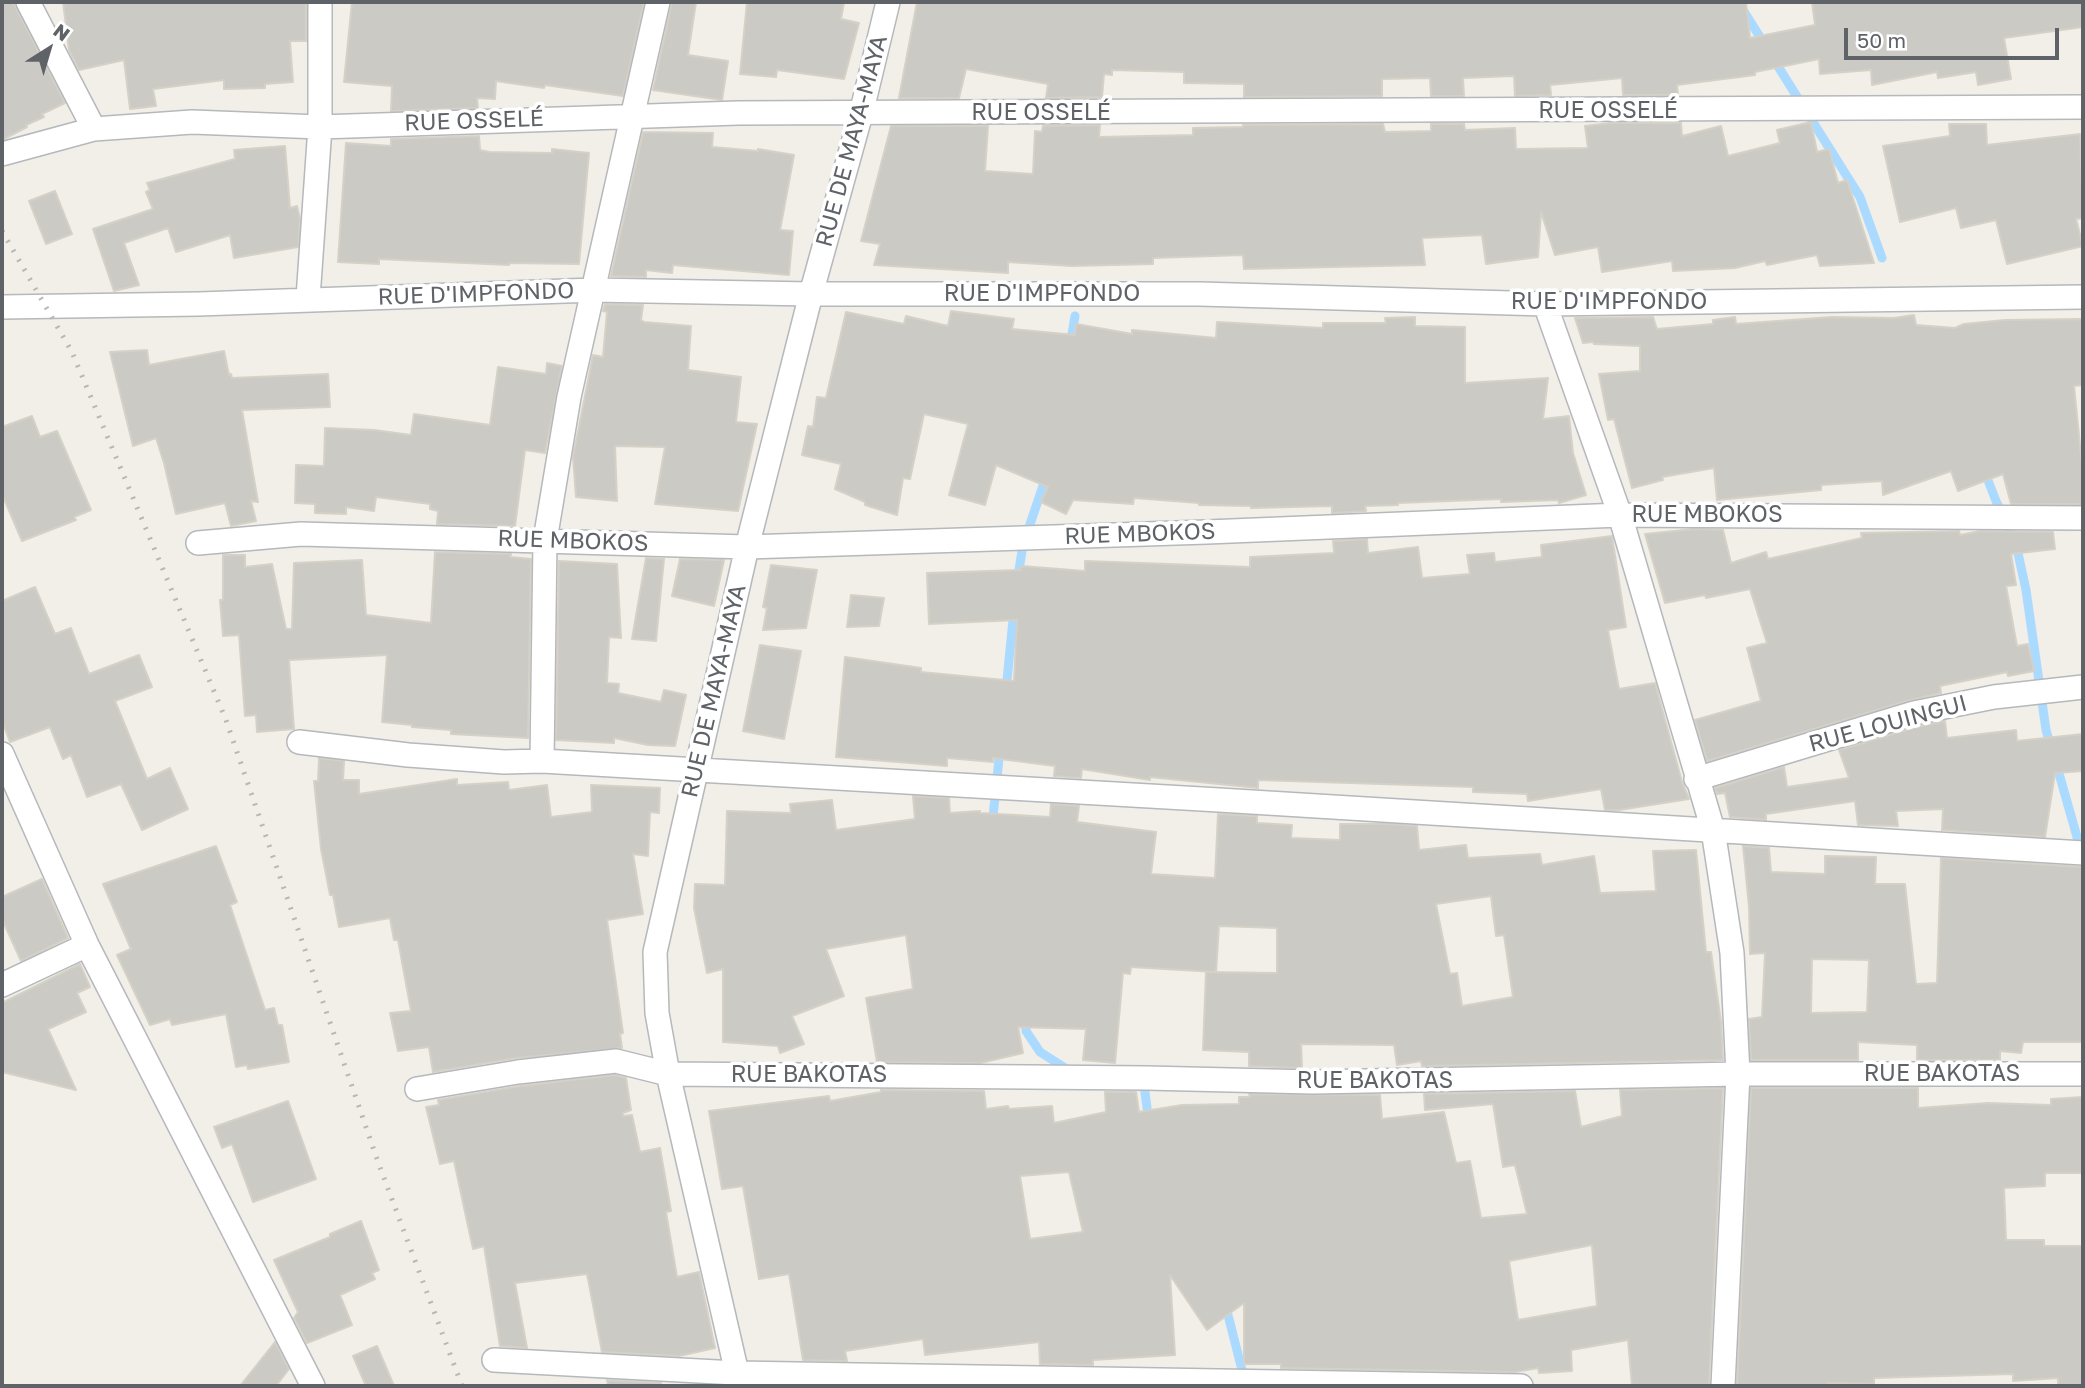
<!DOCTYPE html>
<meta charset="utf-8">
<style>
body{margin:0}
#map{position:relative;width:2085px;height:1388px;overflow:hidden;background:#f1efe8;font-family:"Golos Text",sans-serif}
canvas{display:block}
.frame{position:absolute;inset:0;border:4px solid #5f6368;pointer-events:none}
.north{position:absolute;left:14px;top:14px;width:70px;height:70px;-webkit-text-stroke:5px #fff;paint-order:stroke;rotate:37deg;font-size:19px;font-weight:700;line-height:28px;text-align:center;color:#5f6368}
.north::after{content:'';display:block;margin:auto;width:24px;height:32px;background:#5f6368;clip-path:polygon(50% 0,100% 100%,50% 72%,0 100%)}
.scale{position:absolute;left:1844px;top:28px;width:215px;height:32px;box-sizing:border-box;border:4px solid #5f6368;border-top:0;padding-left:9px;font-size:21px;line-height:24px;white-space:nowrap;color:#5f6368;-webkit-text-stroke:5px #fff;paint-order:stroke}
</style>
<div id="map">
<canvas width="2085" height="1388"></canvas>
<div class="frame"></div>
<div class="north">N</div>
<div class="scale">50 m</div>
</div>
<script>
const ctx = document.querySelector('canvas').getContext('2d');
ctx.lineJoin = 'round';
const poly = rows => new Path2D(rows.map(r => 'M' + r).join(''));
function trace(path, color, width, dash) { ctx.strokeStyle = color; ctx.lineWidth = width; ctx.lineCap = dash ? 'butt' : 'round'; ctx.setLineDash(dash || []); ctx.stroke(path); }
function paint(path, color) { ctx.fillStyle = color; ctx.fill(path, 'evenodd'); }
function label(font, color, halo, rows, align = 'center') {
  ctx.font = font + ' "Golos Text",sans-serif'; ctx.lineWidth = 7; ctx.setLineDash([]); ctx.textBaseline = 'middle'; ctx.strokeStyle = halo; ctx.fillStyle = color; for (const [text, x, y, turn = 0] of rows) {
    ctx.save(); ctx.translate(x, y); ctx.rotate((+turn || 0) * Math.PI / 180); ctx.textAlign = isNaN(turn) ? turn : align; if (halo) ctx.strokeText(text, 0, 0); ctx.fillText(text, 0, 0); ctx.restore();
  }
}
const stream = poly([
 [1738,2,1765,45],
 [1774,60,1860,197,1882,258],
 [1070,346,1075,316],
 [1984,470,1996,501,2016,544,2026,590,2046,730,2051,747],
 [1017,582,1023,545,1047,474],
 [1006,690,1014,610],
 [2056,763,2081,851],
 [992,826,1000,749],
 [1026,1018,1026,1031,1040,1052,1070,1071],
 [1138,1081,1144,1085,1149,1123],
 [1222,1306,1228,1315,1242,1370,1248,1377]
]);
const building = poly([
 [2,2,13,2,65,103,42,114,44,117,26,125,27,127,2,140,2,2],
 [63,2,306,2,306,41,290,41,293,82,265,84,265,88,224,89,224,80,153,89,156,106,130,109,124,60,79,70,69,50,63,2],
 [352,2,644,2,623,96,545,85,544,88,496,81,495,99,477,98,478,108,391,111,392,86,344,82,352,2],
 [672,2,696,2,688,55,728,61,722,100,653,90,672,2],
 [747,2,844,2,841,19,859,23,844,79,777,70,776,77,740,74,747,2],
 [917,2,1746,2,1750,38,1815,25,1812,2,2083,2,2083,27,2004,38,2011,79,1978,85,1976,72,1938,78,1937,72,1872,85,1871,70,1820,74,1819,59,1755,72,1755,75,1677,85,1678,95,1623,95,1622,78,1550,85,1551,95,1515,96,1514,76,1463,78,1464,96,1431,96,1430,78,1382,79,1382,96,1244,97,1244,84,1184,83,1184,72,1112,70,1112,75,1104,74,1102,97,1046,98,1048,84,966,69,959,98,899,98,917,2],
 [1811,122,1817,152,1829,149,1838,183,1847,180,1874,263,1820,266,1817,255,1767,265,1765,261,1735,268,1673,271,1672,261,1602,272,1598,247,1555,255,1541,212,1538,257,1486,264,1482,235,1422,238,1425,265,1244,269,1243,255,1153,258,1153,264,1072,266,1008,262,1008,273,874,265,880,244,861,241,891,126,988,126,985,171,1033,174,1035,131,1042,132,1043,126,1100,125,1099,137,1193,135,1193,128,1243,127,1243,125,1383,124,1385,132,1431,131,1431,124,1464,124,1465,130,1515,128,1516,149,1588,148,1585,126,1610,123,1681,123,1682,136,1721,126,1728,156,1780,143,1777,130,1811,122],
 [1949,124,1986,124,1987,145,2080,134,2083,218,2076,219,2083,246,2007,264,1996,220,1961,228,1956,208,1900,222,1883,146,1950,136,1949,124],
 [643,132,713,133,712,147,758,151,758,149,794,155,780,230,793,231,789,275,673,265,672,273,646,270,646,277,611,276,643,132],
 [479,136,480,150,489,152,552,153,552,149,589,153,579,264,509,263,509,265,379,259,379,264,338,262,346,143,391,146,391,139,479,136],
 [285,146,290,208,297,206,300,219,298,247,234,258,230,235,176,252,168,228,124,243,139,285,114,291,93,229,153,209,146,192,150,190,147,183,235,159,234,150,285,146],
 [55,191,72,234,46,244,29,201,55,191],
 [605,304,643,305,641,320,644,322,691,326,688,370,741,377,736,422,757,424,738,511,655,504,665,447,615,446,617,501,576,497,573,457,593,355,603,357,607,312,603,311,605,304],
 [951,311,1014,319,1012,329,1075,335,1076,324,1132,334,1132,330,1216,338,1217,322,1323,328,1323,323,1386,323,1385,318,1415,317,1415,326,1465,327,1465,383,1548,378,1543,419,1569,416,1573,453,1586,495,1559,503,1558,500,1501,502,1501,499,1398,503,1398,505,1365,506,1366,511,1332,513,1332,506,1251,508,1251,506,1199,505,1199,503,1134,498,1133,504,1073,500,1066,514,1041,502,1048,487,996,465,985,505,949,495,968,424,924,414,910,479,903,478,897,515,865,505,865,502,835,489,841,464,802,455,808,426,813,427,817,397,826,398,846,312,904,324,906,316,948,326,951,311],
 [1914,315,1916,325,1955,328,1964,324,2005,320,2083,319,2083,385,2074,386,2083,475,2083,504,2011,504,2003,474,1958,491,1951,471,1883,495,1882,481,1821,485,1821,490,1717,500,1714,468,1662,477,1663,480,1632,488,1614,419,1608,420,1599,374,1640,371,1640,346,1594,344,1593,342,1583,343,1575,318,1653,317,1657,329,1713,324,1713,320,1735,317,1736,324,1832,317,1894,318,1914,315],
 [147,350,149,365,224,351,229,375,231,374,232,378,328,374,330,407,242,410,258,502,251,501,256,521,231,526,225,503,176,514,164,463,156,438,133,446,110,352,147,350],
 [547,363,562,366,545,453,525,450,515,526,437,524,438,511,430,509,430,504,376,497,374,511,346,507,346,514,315,513,315,504,295,503,296,465,324,466,325,428,374,430,411,435,414,414,490,425,498,367,546,374,547,363],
 [32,416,40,437,57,431,91,510,74,517,76,520,22,541,2,494,2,427,32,416],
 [1694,529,1723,530,1731,563,1766,552,1768,559,1862,538,1861,533,1959,531,1960,535,1980,531,2053,532,2055,549,2011,554,2016,585,2006,586,2017,646,2028,644,2034,671,2008,676,2007,672,1940,686,1941,693,1910,700,1707,761,1695,720,1761,701,1747,648,1767,643,1750,589,1706,598,1705,595,1665,603,1645,534,1694,529],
 [1612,536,1626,627,1608,630,1619,689,1655,683,1682,782,1689,799,1619,810,1605,810,1601,789,1528,801,1527,794,1473,792,1473,787,1258,780,1258,788,1150,777,1150,780,1082,769,1081,778,1054,776,1055,766,993,758,993,762,947,758,947,766,836,757,845,657,921,668,921,672,1014,681,1017,620,929,624,927,573,1020,570,1021,566,1085,571,1085,561,1250,567,1250,557,1334,553,1333,541,1367,539,1368,553,1418,547,1422,578,1470,574,1467,555,1494,553,1495,562,1542,557,1541,545,1612,536],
 [435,552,511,554,510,557,531,559,528,738,451,734,451,730,412,727,412,725,382,722,387,655,289,660,294,729,257,732,256,715,245,716,239,635,223,636,220,600,223,600,223,555,245,555,245,567,272,564,286,629,292,629,294,563,362,560,366,615,431,623,435,552],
 [646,558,664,559,656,641,632,639,646,558],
 [680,559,724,560,714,606,672,596,680,559],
 [559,561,617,564,621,638,609,637,607,683,619,684,618,693,661,702,664,690,686,695,675,746,648,745,614,738,614,743,556,740,559,561],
 [771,565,817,570,806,628,763,630,767,608,763,607,771,565],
 [35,587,55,634,71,628,89,674,139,655,152,687,115,701,147,779,170,768,188,809,142,830,121,784,87,797,71,755,63,759,50,727,10,742,2,721,2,601,35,587],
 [851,595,884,598,879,626,847,627,851,595],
 [760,645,801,651,784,739,743,731,760,645],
 [1945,721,1947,738,2016,730,2017,741,2083,734,2083,771,2055,773,2045,837,1942,830,1943,809,1896,811,1898,826,1858,825,1855,801,1766,814,1766,820,1730,817,1725,793,1717,794,1715,788,1784,767,1787,787,1849,778,1839,750,1917,727,1945,721],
 [319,758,344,761,343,780,359,780,359,794,457,779,457,785,508,782,509,790,547,785,551,817,592,812,591,785,660,788,659,813,650,812,648,856,633,854,643,914,607,920,623,1033,620,1034,622,1048,516,1058,433,1072,429,1047,398,1051,390,1013,411,1011,398,940,394,940,390,918,339,927,333,895,330,895,321,849,314,781,318,781,319,758],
 [913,796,949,798,950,813,980,811,980,813,1050,817,1051,804,1079,806,1077,822,1156,832,1151,874,1215,878,1218,814,1257,816,1257,823,1292,825,1291,838,1340,840,1340,824,1387,824,1417,826,1419,850,1466,845,1468,858,1540,854,1542,865,1594,856,1600,893,1656,891,1653,851,1696,850,1706,952,1711,952,1721,1022,1723,1060,1422,1066,1421,1061,1397,1065,1394,1045,1301,1044,1302,1068,1249,1066,1249,1052,1203,1050,1206,972,1277,973,1277,928,1219,926,1216,972,1131,967,1130,974,1123,973,1115,1063,1083,1060,1086,1029,1018,1027,1023,1053,980,1063,877,1062,866,998,913,989,906,935,826,949,844,996,792,1016,804,1044,780,1053,778,1046,723,1042,723,969,707,973,694,908,695,884,725,885,727,811,791,813,790,804,832,800,836,830,915,819,913,796],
 [1491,896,1496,936,1504,935,1513,997,1462,1006,1457,973,1450,974,1436,904,1491,896],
 [216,846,237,902,230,905,265,1010,274,1008,278,1025,282,1025,289,1062,248,1069,247,1065,236,1067,226,1014,172,1025,170,1019,150,1025,117,955,131,949,103,884,216,846],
 [1743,846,1769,848,1771,872,1825,874,1825,856,1876,857,1875,884,1905,884,1916,984,1937,983,1941,858,2082,867,2083,1042,2023,1042,2021,1053,2000,1051,2000,1060,1917,1060,1917,1045,1858,1042,1858,1060,1751,1060,1749,1019,1762,1017,1765,953,1750,954,1749,907,1743,846],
 [1812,959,1869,960,1867,1012,1811,1013,1812,959],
 [42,879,68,938,21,961,2,919,2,897,42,879],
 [80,964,90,987,77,993,86,1012,48,1029,76,1090,2,1072,2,1003,80,964],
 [615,1075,626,1078,631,1110,623,1113,623,1116,632,1115,640,1152,660,1148,671,1211,666,1212,677,1277,699,1272,715,1348,679,1356,602,1352,587,1274,515,1283,527,1348,500,1346,484,1246,473,1249,454,1161,440,1164,426,1107,439,1105,438,1100,520,1086,615,1075],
 [1723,1088,1709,1385,1686,1386,1632,1386,1628,1340,1571,1350,1572,1371,1539,1373,1538,1368,1515,1372,1281,1368,1281,1364,1244,1364,1244,1303,1207,1330,1170,1275,1175,1355,1093,1360,1093,1365,1040,1364,1039,1342,925,1355,923,1339,845,1351,847,1361,803,1360,789,1274,759,1279,743,1186,722,1189,709,1111,829,1096,830,1101,881,1092,881,1090,984,1091,986,1109,1008,1106,1009,1109,1052,1106,1054,1123,1106,1112,1105,1092,1136,1092,1139,1112,1182,1105,1239,1104,1239,1097,1250,1097,1249,1094,1380,1095,1382,1119,1444,1112,1456,1163,1470,1161,1481,1218,1527,1214,1515,1165,1503,1167,1493,1104,1425,1110,1424,1094,1575,1091,1581,1127,1622,1116,1620,1090,1723,1088],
 [1069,1172,1083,1232,1030,1239,1020,1176,1069,1172],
 [1592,1245,1597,1306,1518,1320,1509,1261,1592,1245],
 [1751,1088,1918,1088,1918,1108,1988,1103,2051,1105,2051,1099,2083,1097,2083,1173,2045,1173,2045,1186,2004,1188,2006,1240,2044,1240,2044,1246,2083,1246,2083,1386,2058,1386,2058,1378,2013,1381,2013,1374,1874,1378,1874,1384,1828,1383,1828,1386,1740,1386,1737,1384,1751,1088],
 [288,1101,316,1179,253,1202,232,1144,222,1148,214,1127,288,1101],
 [361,1221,379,1270,372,1273,375,1279,340,1295,352,1325,307,1343,294,1318,298,1312,274,1260,330,1237,330,1234,361,1221],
 [275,1342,289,1369,276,1386,240,1386,275,1342],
 [377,1346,394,1386,366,1386,353,1356,377,1346],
 [607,1380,661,1383,662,1386,608,1386,607,1380]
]);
const street = poly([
 [28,2,94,129],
 [2,154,94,129,192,122,320,127,738,113,2083,107],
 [308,298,320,127,320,2],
 [1545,304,1620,515,1713,830,1732,953,1738,1074,1723,1386],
 [2,307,199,304,594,290,811,294,1200,294,1545,304,2083,297],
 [198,543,301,534,747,547,1207,532,1620,515,2083,518],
 [299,742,408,755,504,762,542,761,1219,800,2083,853],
 [2,754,87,945,313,1386],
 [542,761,545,540,569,397,658,2],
 [1696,779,1914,713,1994,697,2083,687],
 [2,985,87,945],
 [417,1089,518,1072,616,1061,668,1074,1147,1078,1313,1082,1738,1074,2083,1074],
 [494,1360,736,1373,1521,1386],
 [740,1386,668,1074,657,1013,655,952,747,547,811,294,861,114,888,2]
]);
const rail = poly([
 [2,231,72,352,226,720,378,1162,462,1386]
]);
const streetNames = [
 ["RUE OSSELÉ",1608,111],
 ["RUE OSSELÉ",1041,113],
 ["RUE OSSELÉ",474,121,-2],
 ["RUE DE MAYA-MAYA",852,141,-75],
 ["RUE D'IMPFONDO",476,294,-2],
 ["RUE D'IMPFONDO",1042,294],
 ["RUE D'IMPFONDO",1609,302],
 ["RUE MBOKOS",1707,515],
 ["RUE MBOKOS",1140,534,-2],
 ["RUE MBOKOS",573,541,2],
 ["RUE DE MAYA-MAYA",714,691,-77],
 ["RUE LOUINGUI",1888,724,-15],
 ["RUE BAKOTAS",1942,1074],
 ["RUE BAKOTAS",809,1075],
 ["RUE BAKOTAS",1375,1081]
];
trace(stream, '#aadaff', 9);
paint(building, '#cccac5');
trace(building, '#d6d1c6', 2);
trace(street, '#b5b8bc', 26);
trace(street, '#fff', 23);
trace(rail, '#b6b7b8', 5, [2, 9]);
label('23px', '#5f6368', '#fff', streetNames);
</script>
